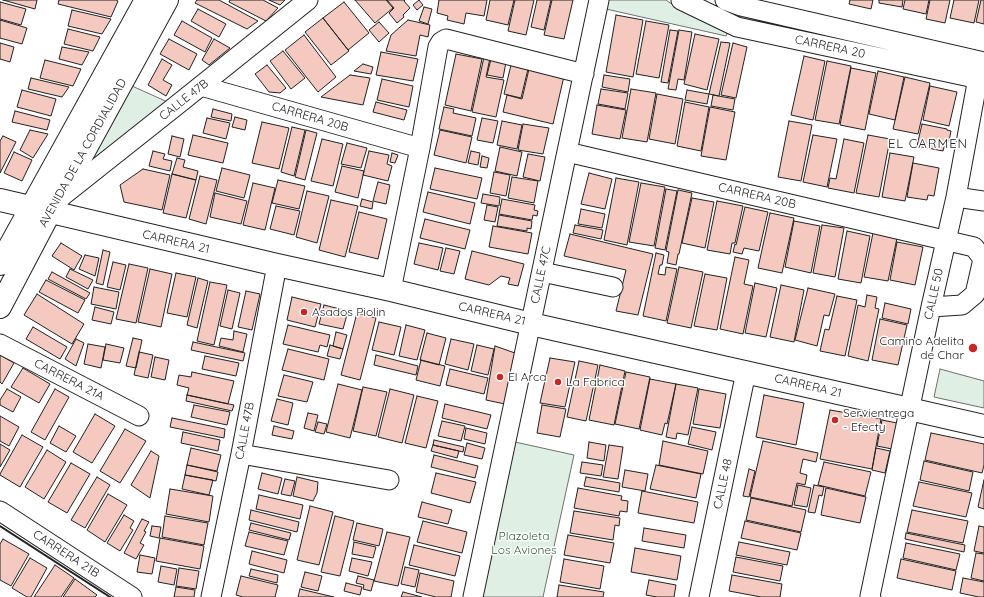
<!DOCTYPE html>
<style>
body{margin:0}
canvas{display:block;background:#fff}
</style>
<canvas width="984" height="597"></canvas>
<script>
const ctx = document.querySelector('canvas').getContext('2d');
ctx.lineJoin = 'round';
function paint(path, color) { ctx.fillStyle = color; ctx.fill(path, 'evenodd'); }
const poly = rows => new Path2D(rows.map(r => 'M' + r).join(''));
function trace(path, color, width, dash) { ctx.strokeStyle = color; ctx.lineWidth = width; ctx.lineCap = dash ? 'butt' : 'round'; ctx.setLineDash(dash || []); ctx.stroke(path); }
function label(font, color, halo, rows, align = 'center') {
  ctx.font = font + ' Quicksand,sans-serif'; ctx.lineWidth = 3; ctx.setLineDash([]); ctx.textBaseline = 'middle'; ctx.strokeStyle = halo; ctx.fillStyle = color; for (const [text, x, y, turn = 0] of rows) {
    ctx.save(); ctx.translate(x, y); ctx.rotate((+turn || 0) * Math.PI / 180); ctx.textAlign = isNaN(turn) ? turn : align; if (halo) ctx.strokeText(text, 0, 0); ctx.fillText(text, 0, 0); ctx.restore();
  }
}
const green = poly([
 [608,0,666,0,679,9,729,29,726,36,606,9,608,0],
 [132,86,172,104,91,161,132,86],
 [940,369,984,381,984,408,934,397,940,369],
 [515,442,574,455,543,597,481,597,515,442]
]);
const building = poly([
 [3,0,37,0,35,9,3,0],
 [59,0,116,0,118,1,111,17,58,4,59,0],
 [197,0,219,0,258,21,247,29,195,3,197,0],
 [230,0,263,0,278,8,266,21,229,2,230,0],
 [269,0,285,0,280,5,269,0],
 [355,0,386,0,393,8,375,23,355,0],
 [387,0,405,0,404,1,410,8,403,15,404,17,397,23,389,13,394,8,387,0],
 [419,0,423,5,417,10,413,5,419,0],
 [439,0,487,0,484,16,466,13,464,24,447,20,448,16,437,13,439,0],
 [490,0,514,0,508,25,486,20,490,0],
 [515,0,534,0,526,35,508,31,515,0],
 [537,0,551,0,544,30,531,27,537,0],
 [552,0,573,0,564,39,544,35,552,0],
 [850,0,873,0,871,9,849,4,850,0],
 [879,0,903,0,902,7,879,3,879,0],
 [905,0,929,0,926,14,903,9,905,0],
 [930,0,950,0,945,23,926,19,930,0],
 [954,0,979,0,974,23,950,18,954,0],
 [981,0,984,0,984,24,976,22,981,0],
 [0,2,26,9,21,25,0,19,0,2],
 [344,2,369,33,348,50,323,18,344,2],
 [424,7,432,9,428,24,419,21,424,7],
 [198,9,226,24,219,37,191,21,198,9],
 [72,10,111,19,102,34,68,26,72,10],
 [616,15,643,20,633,77,606,72,616,15],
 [323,18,349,51,331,65,305,32,323,18],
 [0,20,27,28,22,44,0,38,0,20],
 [408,20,430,25,428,37,420,35,416,56,386,51,391,35,408,20],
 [182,21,212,38,205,52,174,35,182,21],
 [646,21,669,25,659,78,636,74,646,21],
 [379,22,389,33,379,42,369,30,379,22],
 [68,29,100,37,93,51,64,44,68,29],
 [670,30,678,31,668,83,661,82,670,30],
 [679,30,692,32,684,80,678,79,676,90,668,89,679,30],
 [695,34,719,39,707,90,684,84,695,34],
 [304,35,336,77,318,92,285,50,304,35],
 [169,39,197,54,189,70,160,54,169,39],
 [214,39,230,48,209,65,202,60,214,39],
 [721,42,730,43,719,96,709,94,721,42],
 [0,43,14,47,10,62,0,59,0,43],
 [733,43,747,47,736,98,721,95,733,43],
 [62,47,89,52,82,65,59,59,62,47],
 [283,51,305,78,291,89,270,61,283,51],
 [381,52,418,59,413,81,376,75,381,52],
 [456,54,482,59,471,111,445,105,456,54],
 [804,56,825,61,813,120,791,115,804,56],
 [484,57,490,58,486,77,504,80,496,117,472,112,484,57],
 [162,59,172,65,163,80,172,85,166,96,148,85,162,59],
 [491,59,506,62,503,78,487,75,491,59],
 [45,60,81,69,73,86,40,78,45,60],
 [827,61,851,66,839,124,815,120,827,61],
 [363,64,373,67,371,74,354,71,363,64],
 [267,65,286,88,280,93,269,92,255,74,267,65],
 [511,65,528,69,521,98,504,94,511,65],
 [851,68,876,73,865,130,840,125,851,68],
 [529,69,564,76,553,124,503,112,507,95,522,99,529,69],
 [878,71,904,77,895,120,869,114,878,71],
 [350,75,370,78,363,105,321,97,350,75],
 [604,75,630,79,628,92,602,87,604,75],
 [905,77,930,83,918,134,893,129,905,77],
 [31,78,69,87,62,97,28,89,31,78],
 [382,79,413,86,409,107,377,100,382,79],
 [930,86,957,92,949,126,923,120,930,86],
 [601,89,628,93,625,109,598,104,601,89],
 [631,89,656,93,647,142,622,138,631,89],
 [22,90,56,99,51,116,17,107,22,90],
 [687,90,709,94,707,104,685,100,687,90],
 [657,94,683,99,675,144,649,139,657,94],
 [713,95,735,99,733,110,711,106,713,95],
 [376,102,407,110,404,120,373,112,376,102],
 [685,102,709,107,701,151,677,146,685,102],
 [597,105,626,110,620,139,592,134,597,105],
 [444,107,454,109,453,113,476,118,472,136,439,129,444,107],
 [710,107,735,112,726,160,701,156,710,107],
 [213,109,232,114,231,121,211,117,213,109],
 [15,111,50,120,47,130,12,122,15,111],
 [235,117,247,120,245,130,232,127,235,117],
 [207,118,230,123,226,139,203,133,207,118],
 [482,118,498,121,493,143,477,140,482,118],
 [502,121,522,125,517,149,497,145,502,121],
 [789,121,812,125,801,181,778,177,789,121],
 [262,122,289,128,279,169,252,163,262,122],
 [523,124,549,128,543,154,518,150,523,124],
 [922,124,947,129,947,130,951,131,949,141,946,140,943,151,917,146,922,124],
 [292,127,305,130,294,176,281,172,292,127],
 [30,130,48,134,33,158,20,150,30,130],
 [306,130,317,133,305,180,295,177,306,130],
 [440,130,472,137,466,163,434,155,440,130],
 [193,135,228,143,223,163,188,155,193,135],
 [813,135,837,139,827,187,803,182,813,135],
 [868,135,890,139,879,197,856,193,868,135],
 [3,136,16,142,0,173,0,141,3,136],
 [172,136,184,139,180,157,168,154,172,136],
 [322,139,343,144,333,186,311,181,322,139],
 [844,139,864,143,854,193,828,188,830,178,836,179,844,139],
 [347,143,367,148,361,168,341,164,347,143],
 [500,147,522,152,517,176,495,171,500,147],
 [153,151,165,154,163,159,172,161,170,171,149,166,153,151],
 [369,151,389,155,387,164,392,166,388,181,363,175,369,151],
 [471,151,480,153,478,165,468,163,471,151],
 [14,152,32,160,22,181,4,173,14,152],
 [392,153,398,155,395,163,390,162,392,153],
 [890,153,914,157,905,201,882,197,890,153],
 [528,154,545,157,540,181,523,177,528,154],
 [482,156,489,158,487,168,480,167,482,156],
 [177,158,185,160,183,167,198,171,196,180,172,174,177,158],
 [913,163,939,168,934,196,928,195,927,200,907,197,913,163],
 [342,166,364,171,358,198,335,192,342,166],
 [222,168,250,175,244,198,216,191,222,168],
 [435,168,482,178,477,199,430,189,435,168],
 [143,169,170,175,162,210,124,202,120,185,143,169],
 [494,172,510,175,506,196,490,193,494,172],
 [589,173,612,179,605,209,581,204,589,173],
 [172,174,196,180,186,218,163,213,172,174],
 [200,176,217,180,206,224,189,219,200,176],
 [512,177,538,181,534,203,508,198,512,177],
 [616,178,639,182,627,245,604,240,616,178],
 [278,180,305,186,299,209,272,203,278,180],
 [378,182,390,185,386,204,373,201,378,182],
 [253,183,275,188,265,230,243,225,253,183],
 [641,183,665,187,654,246,629,242,641,183],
 [666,189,677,191,665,250,655,248,666,189],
 [678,190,692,193,679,254,678,254,676,265,667,263,669,252,666,251,678,190],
 [307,191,329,196,317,243,296,237,307,191],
 [428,192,475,203,470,224,423,212,428,192],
 [215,193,247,201,241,224,210,217,215,193],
 [483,194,500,197,499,206,481,203,483,194],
 [692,198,714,202,705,248,682,243,692,198],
 [362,199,373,202,372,209,360,206,362,199],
 [502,199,535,205,534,210,538,211,537,216,533,215,532,220,499,214,502,199],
 [331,200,358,206,345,257,319,250,331,200],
 [717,201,743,206,735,243,732,243,730,254,707,250,717,201],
 [487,205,498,207,495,222,484,220,487,205],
 [276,206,300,211,294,235,270,229,276,206],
 [745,207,768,212,759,251,744,248,742,254,733,252,735,244,736,245,745,207],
 [581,209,605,214,602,228,578,224,581,209],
 [359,212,387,219,378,259,349,252,359,212],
 [770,213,794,218,782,273,758,268,770,213],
 [499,215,532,221,531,229,527,228,527,231,497,226,499,215],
 [425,219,470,230,465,249,420,238,425,219],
 [794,221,820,226,811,273,785,267,794,221],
 [575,225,603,230,601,239,573,233,575,225],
 [822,225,844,228,835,277,813,273,822,225],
 [493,226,532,233,528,254,489,247,493,226],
 [847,231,870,236,861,283,838,279,847,231],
 [873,233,897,238,888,281,864,277,873,233],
 [570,234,653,254,638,315,616,311,626,270,564,256,570,234],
 [897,242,923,247,915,285,890,280,897,242],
 [61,243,82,256,74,270,52,256,61,243],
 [419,243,443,248,438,270,414,264,419,243],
 [446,248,460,251,454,274,440,271,446,248],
 [103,250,110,252,103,285,96,283,103,250],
 [472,251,524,264,518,286,508,284,510,278,501,276,489,285,465,279,472,251],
 [656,253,664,255,662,265,660,265,658,274,665,275,666,267,677,269,666,321,643,316,656,253],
 [85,255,99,258,95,276,79,269,85,255],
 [735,257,749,260,744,284,753,286,743,334,720,329,735,257],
 [113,262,126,265,120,290,107,287,113,262],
 [129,264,148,268,136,323,116,319,129,264],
 [679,267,703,272,691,328,667,323,679,267],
 [70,269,93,280,88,289,66,277,70,269],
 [150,269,172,274,161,327,138,322,150,269],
 [52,272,90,293,86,299,48,279,52,272],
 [176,273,196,277,187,317,167,313,176,273],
 [705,274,727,278,717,330,694,326,705,274],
 [198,278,208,281,197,328,187,325,198,278],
 [46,280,85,300,78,313,39,292,46,280],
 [210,282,227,285,214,345,197,341,210,282],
 [755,283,777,288,766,337,745,333,755,283],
 [781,285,804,290,794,342,770,337,781,285],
 [94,287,119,292,116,309,91,304,94,287],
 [808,288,835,294,829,316,824,315,817,346,795,340,808,288],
 [228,290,240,293,232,329,220,326,228,290],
 [246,291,260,294,252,330,238,327,246,291],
 [37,294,84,324,72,344,24,315,37,294],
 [867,295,877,297,875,308,879,309,868,361,848,356,858,305,865,307,867,295],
 [837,296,857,300,845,356,820,351,825,329,829,330,837,296],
 [292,297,321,304,315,327,287,320,292,297],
 [885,303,911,309,908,324,882,318,885,303],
 [324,305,348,311,343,329,319,324,324,305],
 [95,307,114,312,111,324,92,320,95,307],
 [357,313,376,318,360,380,341,375,357,313],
 [880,319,907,325,898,365,872,360,880,319],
 [379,322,401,327,394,355,372,350,379,322],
 [288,325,330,335,327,347,320,345,318,352,283,344,288,325],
 [406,325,425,330,417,360,399,356,406,325],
 [33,327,67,347,60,359,26,339,33,327],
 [234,331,247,334,243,352,219,346,221,338,233,340,234,331],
 [336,332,347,335,343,349,333,346,336,332],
 [427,333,446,338,439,365,420,360,427,333],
 [133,338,142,340,136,368,126,366,133,338],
 [76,339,84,343,76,366,65,359,76,339],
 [451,339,474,344,468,370,445,364,451,339],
 [193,342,245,353,243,361,191,350,193,342],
 [88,344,105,347,101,368,84,364,88,344],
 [106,344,124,348,120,363,103,360,106,344],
 [330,345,343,349,340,359,327,356,330,345],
 [477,345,494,349,488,375,471,371,477,345],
 [495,346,515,353,505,404,486,400,495,346],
 [288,349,329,359,324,380,282,370,288,349],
 [139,352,153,355,148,378,134,375,139,352],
 [0,355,14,363,2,384,0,382,0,355],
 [376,355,418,366,416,375,374,365,376,355],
 [205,356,239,363,236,376,202,369,205,356],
 [155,357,169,360,165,380,151,377,155,357],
 [550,358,575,362,565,407,540,403,550,358],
 [421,360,445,366,440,386,416,380,421,360],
 [579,361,598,365,586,421,567,417,579,361],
 [600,365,625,371,614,425,589,420,600,365],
 [23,368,50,384,39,403,11,387,23,368],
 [450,369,488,378,484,394,446,385,450,369],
 [192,372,234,381,228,404,187,395,189,388,177,385,179,375,191,377,192,372],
 [626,372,650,377,639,429,615,424,626,372],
 [284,375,313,382,307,402,278,396,284,375],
 [650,379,676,384,667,424,665,423,662,435,640,430,650,379],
 [338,384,362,390,350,438,326,432,338,384],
 [676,384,698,388,688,435,677,433,676,439,666,437,676,384],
 [363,387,387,392,376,436,353,431,363,387],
 [7,389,21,397,13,412,0,405,0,400,7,389],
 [55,389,69,397,45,440,31,432,55,389],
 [390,389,414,395,402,443,378,437,390,389],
 [699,389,726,394,720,428,693,424,699,389],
 [187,395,234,405,232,411,186,401,187,395],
 [764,395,804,403,796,445,756,437,764,395],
 [417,396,438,401,426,448,405,443,417,396],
 [277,399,293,403,288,425,271,421,277,399],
 [445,404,491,415,487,429,442,418,445,404],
 [194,405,230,412,227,425,191,417,194,405],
 [542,405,566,409,560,437,537,433,542,405],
 [830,410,881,419,872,469,820,459,830,410],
 [308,413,318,415,314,431,304,428,308,413],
 [95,414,115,426,92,463,73,452,95,414],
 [0,416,19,427,9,446,0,441,0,416],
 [172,418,225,429,224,438,170,427,172,418],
 [882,420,897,423,892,449,877,446,882,420],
 [442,421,465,426,461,441,438,436,442,421],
 [318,422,327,424,324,434,315,432,318,422],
 [59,426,76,436,66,452,50,443,59,426],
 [274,426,294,431,292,439,272,435,274,426],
 [692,427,716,432,712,450,688,444,692,427],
 [466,428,487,433,485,444,464,439,466,428],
 [125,429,146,441,120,483,100,471,125,429],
 [183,432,220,440,218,451,181,443,183,432],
 [931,433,984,444,984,465,982,473,925,460,931,433],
 [22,435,43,447,20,487,0,475,0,474,22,435],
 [434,440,464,447,463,452,433,445,434,440],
 [663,441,708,451,703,474,659,465,663,441],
 [763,441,818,453,816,462,803,459,800,473,807,475,805,485,797,483,792,506,750,497,763,441],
 [589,442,606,445,604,461,587,458,589,442],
 [467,443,485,448,482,459,464,455,467,443],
 [0,444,10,450,0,467,0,444],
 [433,445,459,451,457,458,431,451,433,445],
 [609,445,623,447,618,479,603,477,609,445],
 [191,448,221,455,217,471,187,465,191,448],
 [876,448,890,451,885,473,872,470,876,448],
 [47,450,66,462,44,499,25,487,47,450],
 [151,451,159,456,150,498,131,485,151,451],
 [434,455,478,466,475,478,431,467,434,455],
 [924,461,973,472,969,491,920,480,924,461],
 [582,462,603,465,601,476,580,473,582,462],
 [824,462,871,472,865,496,818,485,824,462],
 [71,463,90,474,67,513,48,502,71,463],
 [187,465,218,472,216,481,185,475,187,465],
 [656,465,701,474,696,498,650,489,656,465],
 [749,469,755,471,749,497,743,496,749,469],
 [625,470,648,474,645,491,622,487,625,470],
 [262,473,282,478,278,494,258,489,262,473],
 [436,473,476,482,470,503,431,493,436,473],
 [185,475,213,480,209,495,182,489,185,475],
 [97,477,110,485,85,528,71,520,97,477],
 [297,477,318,482,317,493,313,501,293,496,297,477],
 [586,477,620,483,619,492,584,486,586,477],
 [285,479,295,481,291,496,281,494,285,479],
 [984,480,984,509,978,507,984,480],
 [919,482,972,493,966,517,913,506,919,482],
 [798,485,811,488,807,507,794,505,798,485],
 [814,485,824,487,822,496,819,495,815,513,808,512,814,485],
 [578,488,622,496,621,500,628,501,627,512,620,511,619,516,574,508,578,488],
 [826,488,866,497,860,523,821,515,826,488],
 [170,489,213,496,209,522,166,514,170,489],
 [642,491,698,502,694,523,638,513,642,491],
 [108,494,127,505,105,542,87,530,108,494],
 [259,495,303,505,300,519,256,509,259,495],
 [751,498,806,510,801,532,746,520,751,498],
 [422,502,452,510,448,524,418,517,422,502],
 [310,506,333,512,319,565,297,560,310,506],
 [251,510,299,522,297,532,249,520,251,510],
 [912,510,968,521,963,543,907,532,912,510],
 [574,511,620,518,619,526,615,525,613,540,570,533,574,511],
 [124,515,134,521,130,528,133,530,120,551,107,543,124,515],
 [165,516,208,523,204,545,162,537,165,516],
 [335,516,354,521,340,576,321,572,335,516],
 [142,519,149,522,144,531,146,532,140,543,144,545,136,559,124,553,142,519],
 [423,521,467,532,462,553,417,542,423,521],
 [745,521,801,533,797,550,741,538,745,521],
 [251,523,291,533,289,540,249,530,251,523],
 [357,523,383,529,379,546,353,540,357,523],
 [152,526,161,527,159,538,150,536,152,526],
 [979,526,984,527,984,553,974,551,979,526],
 [644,528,686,535,684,548,642,541,644,528],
 [249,532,288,541,284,555,245,546,249,532],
 [387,532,410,537,398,586,374,581,387,532],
 [906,533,965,545,964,552,905,539,906,533],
 [568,535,614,543,610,563,564,555,568,535],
 [160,538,204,546,200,569,156,561,160,538],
 [3,539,29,554,11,586,0,580,0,544,3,539],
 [354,542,376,547,373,558,352,554,354,542],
 [739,542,790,552,787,565,736,555,739,542],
 [906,543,960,554,956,570,903,558,906,543],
 [414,545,460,556,455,576,409,565,414,545],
 [635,548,681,556,677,580,631,572,635,548],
 [252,551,287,560,284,573,249,564,252,551],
 [976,553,984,554,984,581,971,578,976,553],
 [140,555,155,558,152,574,137,572,140,555],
 [736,557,783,566,780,581,733,572,736,557],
 [30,558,47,568,31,597,27,597,12,588,30,558],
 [352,558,372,562,368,576,349,571,352,558],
 [564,559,604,566,600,589,560,582,564,559],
 [901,559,956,571,952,590,897,578,901,559],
 [55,565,74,578,61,597,34,597,55,565],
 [161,566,177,569,174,585,158,582,161,566],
 [405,567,419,570,415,587,401,584,405,567],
 [179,568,199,571,196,589,176,586,179,568],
 [251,569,278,575,277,583,249,576,251,569],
 [305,572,322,576,318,591,301,587,305,572],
 [420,573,454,581,451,597,436,597,416,592,420,573],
 [732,575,782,584,780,597,761,597,729,591,732,575],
 [241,576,278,585,275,597,243,597,236,595,241,576],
 [358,576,374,580,371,591,363,589,364,585,356,583,358,576],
 [963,578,984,582,984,597,979,597,960,593,963,578],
 [75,579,97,595,95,597,63,597,75,579],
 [649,580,676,585,674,597,657,597,646,595,649,580],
 [346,583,362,587,360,595,344,591,346,583],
 [559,585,604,592,603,597,557,597,559,585],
 [176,587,195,590,194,597,174,597,176,587],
 [300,589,334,597,298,597,300,589],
 [403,592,422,597,401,597,403,592]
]);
const minor = poly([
 [681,0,737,27,984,80],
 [725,0,741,6,984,62],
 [201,86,420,148],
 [567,152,974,247,983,259,975,294,962,305,931,307],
 [61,197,177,105,308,0],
 [956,197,984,201],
 [542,272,613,287],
 [391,290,420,148,438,47,441,42,446,39,584,74],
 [0,344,139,416],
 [241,454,389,480],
 [0,511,132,597],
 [211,597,241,454,277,265],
 [473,597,599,0],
 [699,597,746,372],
 [871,597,870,596,931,307,956,197,978,78,983,62]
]);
const major = poly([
 [0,200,277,265,391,290,531,324,896,406,984,426],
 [0,264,146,0],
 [0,307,50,212,58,199,167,0]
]);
const wall = poly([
 [0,526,110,597]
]);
const markers = [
 [304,312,4,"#c62828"],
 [973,348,5,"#c62828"],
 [500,377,4,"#c62828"],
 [558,382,4,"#c62828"],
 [835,420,4,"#c62828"]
];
const streetNames = [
 ["CARRERA 20",830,47,12],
 ["CALLE 47B",184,100,-38],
 ["CARRERA 20B",310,117,16],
 ["AVENIDA DE LA CORDIALIDAD",83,153,-61],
 ["CARRERA 20B",757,196,13],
 ["CARRERA 21",176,242,13],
 ["CALLE 47C",541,275,-78],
 ["CALLE 50",934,294,-78],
 ["CARRERA 21",492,314,13],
 ["CARRERA 21A",69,380,27],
 ["CARRERA 21",808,386,13],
 ["CALLE 47B",245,431,-79],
 ["CALLE 48",723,484,-78],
 ["CARRERA 21B",66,554,33]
];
const poiNames = [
 ["Asados Piolin",312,312],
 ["Camino Adelita",964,341,"right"],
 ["de Char",964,355,"right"],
 ["El Arca",508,377],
 ["La Fabrica",566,382],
 ["Servientrega",843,413],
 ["- Efecty",843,427]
];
const parkNames = [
 ["Plazoleta",524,536],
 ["Los Aviones",524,550]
];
const neighbourhoodNames = [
 ["EL CARMEN",928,144]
];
paint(green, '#e0efe3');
trace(green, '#6f6f6f', 1);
paint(building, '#f3c9c0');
trace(building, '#222', 1);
trace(minor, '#222', 21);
trace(major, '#222', 24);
trace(minor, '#fff', 19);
trace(major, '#fff', 22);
trace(wall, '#222', 2);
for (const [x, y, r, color] of markers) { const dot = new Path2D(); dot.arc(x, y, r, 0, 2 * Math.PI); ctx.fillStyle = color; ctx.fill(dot); trace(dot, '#fff', 1.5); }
label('12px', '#222', '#fff', streetNames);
label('12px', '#222', '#fff', poiNames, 'left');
label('12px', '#2f5e38', '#fff', parkNames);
ctx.letterSpacing = '1px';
label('13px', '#222', '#fff', neighbourhoodNames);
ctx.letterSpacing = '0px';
</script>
